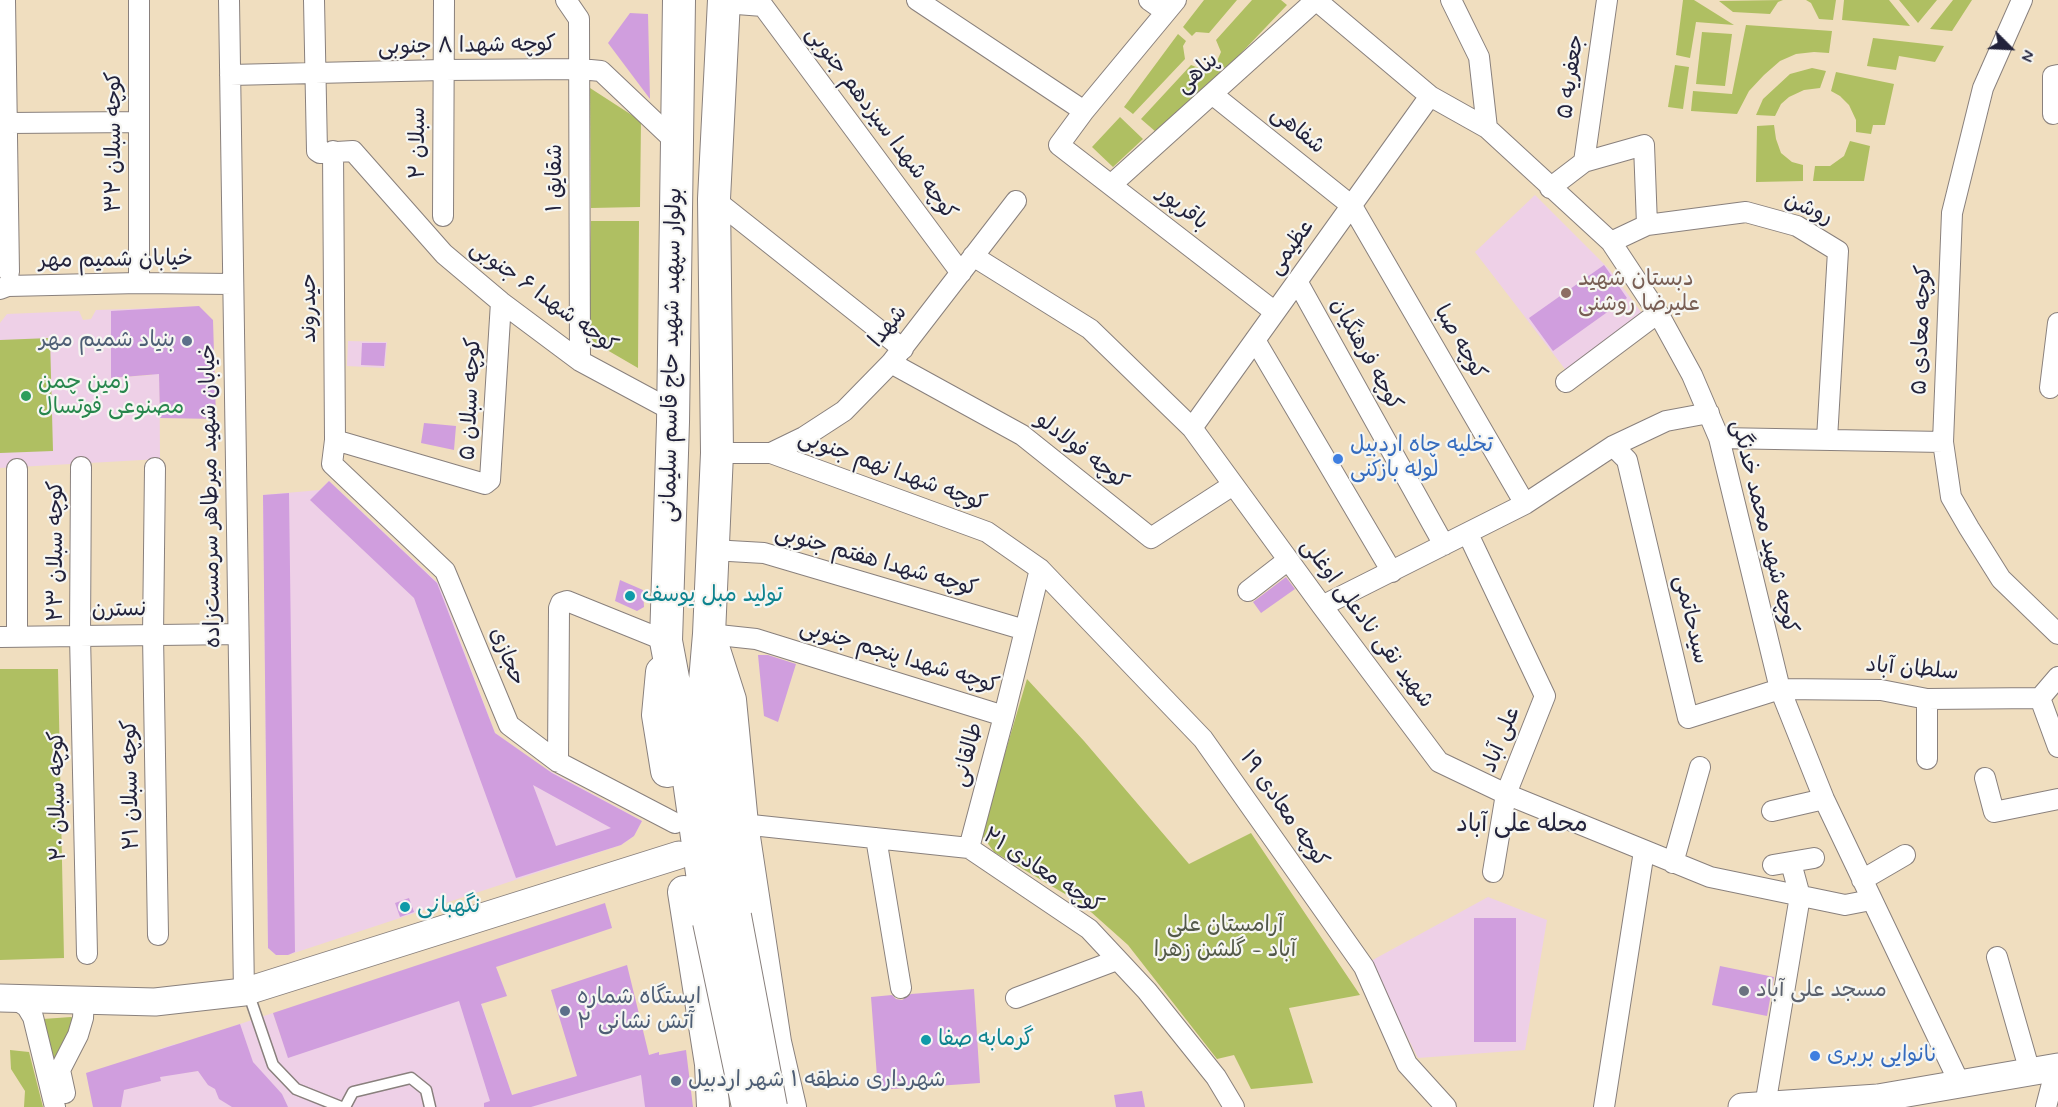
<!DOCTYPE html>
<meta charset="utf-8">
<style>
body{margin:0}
#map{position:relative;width:2058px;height:1107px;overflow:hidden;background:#f0debf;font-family:Mynerve,sans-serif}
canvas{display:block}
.north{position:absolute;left:1980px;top:18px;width:60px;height:60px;-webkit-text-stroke:4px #f6f6f2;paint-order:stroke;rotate:114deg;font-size:16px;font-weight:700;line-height:24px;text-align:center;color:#22223b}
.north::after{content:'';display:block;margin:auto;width:21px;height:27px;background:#22223b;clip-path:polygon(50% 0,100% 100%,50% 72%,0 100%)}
</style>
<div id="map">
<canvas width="2058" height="1107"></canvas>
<div class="north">N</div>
</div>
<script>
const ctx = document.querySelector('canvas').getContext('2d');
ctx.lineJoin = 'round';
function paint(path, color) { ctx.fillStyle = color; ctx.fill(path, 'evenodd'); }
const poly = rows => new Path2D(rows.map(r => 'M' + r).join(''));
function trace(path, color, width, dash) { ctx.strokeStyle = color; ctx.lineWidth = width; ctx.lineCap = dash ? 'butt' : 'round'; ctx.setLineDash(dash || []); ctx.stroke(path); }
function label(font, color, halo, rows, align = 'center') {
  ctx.font = font + ' Mynerve,"Playpen Sans Arabic",sans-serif'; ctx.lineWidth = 4.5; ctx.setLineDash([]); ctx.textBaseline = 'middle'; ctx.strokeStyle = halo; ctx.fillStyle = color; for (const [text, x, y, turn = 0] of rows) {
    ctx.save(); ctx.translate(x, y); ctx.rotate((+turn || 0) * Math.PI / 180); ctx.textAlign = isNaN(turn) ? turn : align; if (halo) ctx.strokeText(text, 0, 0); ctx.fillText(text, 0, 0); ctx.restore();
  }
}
const built = poly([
 [1535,195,1609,269,1644,316,1568,373,1475,252],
 [159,308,160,459,0,468,0,323,7,314,79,311,83,320,91,319,96,310],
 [152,310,152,375,111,378,111,311],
 [348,341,387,342,385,368,347,366],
 [363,343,386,343,384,366,362,365],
 [329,481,439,584,495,733,541,766,642,821,634,836,621,845,288,955,276,955,268,948,263,495,320,490],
 [1488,897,1547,920,1525,1050,1418,1058,1369,962],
 [472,974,512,1095,659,1052,666,1107,93,1107,91,1098,160,1081,153,1051,175,1044,182,1073,198,1071,228,1064,218,1032,240,1024,273,1013,281,1037]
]);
const green = poly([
 [1204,0,1237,0,1209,33,1196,32,1192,36,1183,27],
 [1252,0,1281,0,1287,5,1226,69,1217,61,1221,52,1216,40],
 [1683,0,1694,0,1734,25,1696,22,1690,58,1676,55],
 [1783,0,1778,2,1770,14,1733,12,1719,1],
 [1806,0,1836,0,1833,20,1819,19,1811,3],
 [1844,0,1889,0,1910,26,1842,20],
 [1899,0,1937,0,1918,23],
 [1953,0,1972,0,1952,31,1930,29],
 [1746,25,1832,31,1829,53,1814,52,1796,54,1780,61,1764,75,1749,91,1737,114,1691,111,1693,91,1732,94],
 [1702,32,1732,34,1725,86,1696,84],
 [1178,34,1186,41,1183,46,1185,59,1133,114,1124,107],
 [1873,38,1944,46,1935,62,1899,56,1896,70,1867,66],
 [1191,65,1199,68,1212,65,1222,73,1156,132,1141,119],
 [1675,65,1689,67,1683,109,1668,107],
 [1812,68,1826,71,1820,88,1804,90,1789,97,1781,104,1775,116,1756,115,1763,99,1790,74],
 [1836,72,1894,84,1885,125,1873,125,1871,134,1856,132,1856,120,1849,105,1840,96,1831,91],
 [590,88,641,121,640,207,591,208],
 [1120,117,1143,139,1113,167,1092,147],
 [1774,125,1776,139,1781,153,1792,162,1803,165,1803,181,1756,182,1757,126],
 [1850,141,1870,146,1864,181,1813,181,1815,166,1830,166,1844,156],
 [591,221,639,221,638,368,595,343,589,336],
 [50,338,53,451,0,453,0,340],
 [0,669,58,669,64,958,0,960],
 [1027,679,1084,741,1189,864,1251,833,1360,995,1289,1008,1313,1083,1251,1089,1234,1055,1217,1059,1128,945,1082,904,994,852,981,834],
 [71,1017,75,1019,53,1069,43,1019],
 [10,1050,29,1052,43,1107,24,1107,25,1091,11,1069]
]);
const building = poly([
 [630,13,648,14,650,99,608,43],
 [1604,265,1627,298,1553,351,1529,318],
 [199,306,213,320,216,419,160,418,159,374,111,378,111,311],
 [362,343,386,343,384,366,361,365],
 [424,423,456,426,454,450,421,443],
 [329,481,437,583,495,733,552,773,642,821,634,836,621,845,516,878,414,598,310,500],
 [533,785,611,828,556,846],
 [289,493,295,952,288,955,276,955,268,948,263,495],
 [1286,577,1295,589,1261,613,1253,602],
 [620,580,643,590,644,607,637,611,615,601],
 [758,655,768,655,796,664,778,722,764,716],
 [409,898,414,912,400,917,395,903],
 [605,903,612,928,496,967,507,996,481,1004,512,1095,577,1076,551,990,627,965,649,1055,659,1052,659,1055,686,1050,693,1107,645,1107,641,1075,531,1107,484,1107,484,1103,490,1101,459,1001,288,1058,273,1013],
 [1474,918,1516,918,1516,1042,1474,1042],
 [1720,966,1774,977,1767,1016,1712,1005],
 [974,989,980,1083,878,1090,871,997,892,995,896,999,902,1000,911,994],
 [240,1024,253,1062,282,1094,288,1107,232,1107,219,1099,215,1089,208,1085,198,1071,160,1077,161,1081,124,1090,121,1107,93,1107,86,1073],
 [1142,1091,1145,1107,1116,1107,1114,1095]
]);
const lane = poly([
 [248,992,273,1065,296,1089,341,1107],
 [345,1107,353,1092,411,1078,426,1090,430,1107]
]);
const street = poly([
 [5,0,9,272],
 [229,0,244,992],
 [314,0,317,151,320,153,353,151,444,254,501,302,580,361,673,411],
 [566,0,579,19,580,361],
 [917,0,1084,111],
 [1149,0,1166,12],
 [1176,0,1084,111,1059,145,1275,312],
 [1316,0,1430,96,1487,128,1611,242,1658,313,1692,375,1719,438,1780,689,1824,799,1960,1084],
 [1451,0,1479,57,1487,128],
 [2022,0,1983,88,1952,213,1943,442,1951,497,1969,528,2001,579,2058,634],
 [724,3,763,6,961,273],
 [230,75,443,70,580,69,601,71,676,142],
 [1212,94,1352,206,1525,504],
 [2053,114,2053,76,2058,75],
 [8,123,139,122],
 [333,151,335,440,332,464,445,571,509,725,558,762,675,823],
 [1584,162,1607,0],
 [1112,184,1316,0],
 [1550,188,1584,162,1644,145,1647,225],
 [714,199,903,349],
 [443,216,444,0],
 [1611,242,1647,225,1746,212,1797,226,1838,251,1827,439],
 [973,256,1090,329,1192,428,1322,606,1439,762,1506,794,1710,877,1845,905,1871,900],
 [1297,281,1444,545],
 [139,283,139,0],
 [0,289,8,286,139,283,232,284],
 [1255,340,1392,572],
 [891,363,1022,435,1151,538,1233,485],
 [1566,382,1658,313],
 [2050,388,2058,323],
 [1192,428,1430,96],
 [1719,438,1943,442],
 [335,440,485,484,490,480,501,302],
 [1613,446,1627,460,1688,718,1780,689,1881,690,1927,699,2040,698,2058,677],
 [717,453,771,453,987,532,1040,569,1203,739,1364,967,1407,1064,1446,1107],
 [771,453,804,437,844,411,891,363,1016,201],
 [81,467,80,636,87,954],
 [155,468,153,635,158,935],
 [1468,534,1545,696,1506,794,1493,872],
 [712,550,764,553,1025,630],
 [1248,591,1288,560],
 [1322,606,1525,504,1613,446,1666,421,1709,413],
 [709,634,756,639,1004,716],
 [0,637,238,634],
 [17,637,17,469],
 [2040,698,2058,747],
 [1927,759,1927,699],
 [558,762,559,608,561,603,567,601,666,641],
 [1985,778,1994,812,2058,799],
 [1772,811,1824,799],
 [742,824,969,848,1089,929,1147,991,1216,1077,1234,1107],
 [876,838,901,988],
 [969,848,1004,716,1040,569],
 [1673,863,1700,767],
 [1773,865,1814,858],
 [1862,880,1905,855],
 [1997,957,2030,1072],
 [14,998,27,1007,33,1017,55,1107],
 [1016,998,1117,960],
 [65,1093,60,1070,78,1035,83,1018,84,999],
 [1765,1106,1800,896,1791,863],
 [1604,1107,1644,851],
 [2046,1107,2056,1068]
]);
const secondary = poly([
 [0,998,155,1002,244,992,679,855],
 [1742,1107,1878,1098,2058,1067]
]);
const primary = poly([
 [679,0,673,422,666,641,679,710,709,922],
 [724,0,714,199,717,453,709,634,703,705,735,916],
 [713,647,730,700,742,824,775,1042,790,1107],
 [662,672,658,715,667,771],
 [684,892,711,1064,713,1107]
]);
const primaryBridge = poly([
 [735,916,771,1107],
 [709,922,748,1107]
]);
const markers = [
 [1566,293,6,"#8d6e63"],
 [187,341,6,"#5c6f8a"],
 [26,396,6,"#2e9e5b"],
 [1338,459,6,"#3f7fe0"],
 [630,596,6,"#0f9aa8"],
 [405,907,6,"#0f9aa8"],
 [1744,991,6,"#6b7280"],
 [565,1011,6,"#5c6f8a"],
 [926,1040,6,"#0f9aa8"],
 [1815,1056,6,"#3f7fe0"],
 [676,1081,6,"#5c6f8a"]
];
const streetNames = [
 ["کوچه شهدا ۸ جنوبی",467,47,-1],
 ["پناهی",1198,74,-42],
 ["جعفریه ۵",1572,77,-82],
 ["کوچه شهدا سیزدهم جنوبی",880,124,53],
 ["شفاهی",1297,131,39],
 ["کوچه سبلان ۳۲",115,142,-90],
 ["سبلان ۲",419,143,-90],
 ["شقایق ۱",556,178,-90],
 ["باقرپور",1182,209,38],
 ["روشن",1808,210,24],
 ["عظیمی",1292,248,-54],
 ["خیابان شمیم مهر",116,261,-1],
 ["کوچه شهدا ۶ جنوبی",543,298,36],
 ["حیدروند",310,308,-90],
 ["شهدا",889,327,-51],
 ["کوچه معادی ۵",1923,330,-88],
 ["کوچه صبا",1459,343,60],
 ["بولوار سپهبد شهید حاج قاسم سلیمانی",673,355,-89],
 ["کوچه فرهنگیان",1365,355,61],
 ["کوچه سبلان ۵",472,399,-87],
 ["کوچه فولادلو",1081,452,38],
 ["کوچه شهدا نهم جنوبی",892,472,20],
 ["خیابان شهید میرطاهر سرمست‌زاده",212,496,-91],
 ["کوچه شهید محمد خدنگی",1763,527,76],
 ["کوچه سبلان ۲۳",57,551,-90],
 ["کوچه شهدا هفتم جنوبی",876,562,16],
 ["نسترن",119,611,-1],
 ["سیدحاتمی",1690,620,77],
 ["شهید نقی نادعلی اوغلی",1366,624,53],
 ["حجازی",506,657,68],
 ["کوچه شهدا پنجم جنوبی",899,658,17],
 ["سلطان آباد",1912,670,5],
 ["علی آباد",1502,740,-68],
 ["طالقانی",969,755,-75],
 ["کوچه سبلان ۲۱",132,785,-91],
 ["کوچه سبلان ۲۰",59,796,-91],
 ["کوچه معادی ۱۹",1283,810,55],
 ["کوچه معادی ۲۱",1042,872,33]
];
const educationNames = [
 ["دبستان شهید",1578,280],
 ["علیرضا روشنی",1578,305]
];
const serviceNames = [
 ["بنیاد شمیم مهر",175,341,"right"],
 ["ایستگاه شماره",577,998],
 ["۲ آتش نشانی",577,1023],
 ["شهرداری منطقه ۱ شهر اردبیل",688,1081]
];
const leisureNames = [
 ["زمین چمن",38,383],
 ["مصنوعی فوتسال",38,408]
];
const shopNames = [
 ["تخلیه چاه اردبیل",1350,446],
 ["لوله بازکنی",1350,471],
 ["نانوایی بربری",1827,1056]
];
const cultureNames = [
 ["تولید مبل یوسف",642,596],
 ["نگهبانی",417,907],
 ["گرمابه صفا",938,1040]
];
const parkNames = [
 ["آرامستان علی",1225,926],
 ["آباد - گلشن زهرا",1225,951]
];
const worshipNames = [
 ["مسجد علی آباد",1756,991]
];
const neighbourhoodNames = [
 ["محله علی آباد",1522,826]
];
paint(built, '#eed0e7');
paint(green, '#afbf62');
paint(building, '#d09ede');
trace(lane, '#89807d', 13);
trace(street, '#89807d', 22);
trace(secondary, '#89807d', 29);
trace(primary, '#89807d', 34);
trace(lane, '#fff', 10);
trace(street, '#fff', 20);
trace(secondary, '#fff', 27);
trace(primary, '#fff', 32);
trace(primaryBridge, '#89807d', 34, []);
trace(primaryBridge, '#fff', 32);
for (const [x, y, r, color] of markers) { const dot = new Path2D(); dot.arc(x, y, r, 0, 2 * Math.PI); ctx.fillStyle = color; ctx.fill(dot); trace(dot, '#f6f6f2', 2); }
label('22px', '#22223b', '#f6f6f2', streetNames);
label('22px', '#785e54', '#f6f6f2', educationNames, 'left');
label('22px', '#4e5e75', '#f6f6f2', serviceNames, 'left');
label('22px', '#27864d', '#f6f6f2', leisureNames, 'left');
label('22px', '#366cbe', '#f6f6f2', shopNames, 'left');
label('22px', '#0d838f', '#f6f6f2', cultureNames, 'left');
label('22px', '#535949', '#f6f6f2', parkNames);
label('22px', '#5b616d', '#f6f6f2', worshipNames, 'left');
label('24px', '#22223b', '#f6f6f2', neighbourhoodNames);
</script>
